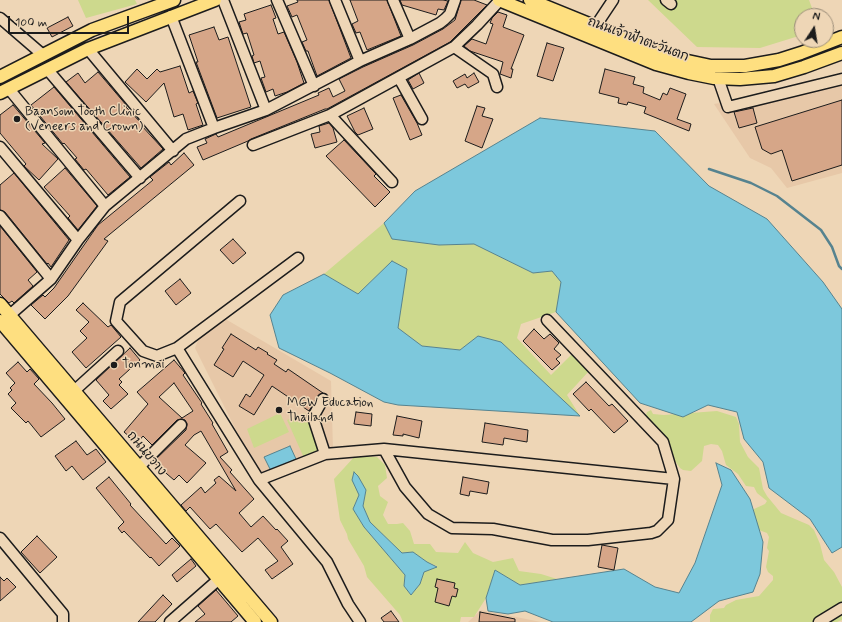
<!DOCTYPE html>
<meta charset="utf-8">
<style>
body{margin:0}
#map{position:relative;width:842px;height:622px;overflow:hidden;background:#eed6b6;font-family:Mynerve,sans-serif}
canvas{display:block}
.north{position:absolute;left:794px;top:8px;width:40px;height:40px;box-sizing:border-box;background:#eed6b6;border:1px solid #9a8c78;border-radius:50%;rotate:12deg;font-size:11px;font-weight:700;line-height:16px;text-align:center;color:#1c1c1c}
.north::after{content:'';display:block;margin:auto;width:14px;height:18px;background:#1c1c1c;clip-path:polygon(50% 0,100% 100%,50% 72%,0 100%)}
.scale{position:absolute;left:8px;top:16px;width:121px;height:18px;box-sizing:border-box;border:2px solid #1c1c1c;border-top:0;padding-left:5px;font-size:12px;line-height:14px;white-space:nowrap;color:#1c1c1c;-webkit-text-stroke:3px #eed6b6;paint-order:stroke}
</style>
<div id="map">
<canvas width="842" height="622"></canvas>
<div class="north">N</div>
<div class="scale">100 m</div>
</div>
<script>
const ctx = document.querySelector('canvas').getContext('2d');
ctx.lineJoin = 'round';
function paint(path, color) { ctx.fillStyle = color; ctx.fill(path, 'evenodd'); }
const poly = rows => new Path2D(rows.map(r => 'M' + r).join(''));
function trace(path, color, width, dash) { ctx.strokeStyle = color; ctx.lineWidth = width; ctx.lineCap = dash ? 'butt' : 'round'; ctx.setLineDash(dash || []); ctx.stroke(path); }
function label(font, color, halo, rows, align = 'center') {
  ctx.font = font + ' Mynerve,"Playpen Sans Thai",sans-serif'; ctx.lineWidth = 3; ctx.setLineDash([]); ctx.textBaseline = 'middle'; ctx.strokeStyle = halo; ctx.fillStyle = color; for (const [text, x, y, turn = 0] of rows) {
    ctx.save(); ctx.translate(x, y); ctx.rotate((+turn || 0) * Math.PI / 180); ctx.textAlign = isNaN(turn) ? turn : align; if (halo) ctx.strokeText(text, 0, 0); ctx.fillText(text, 0, 0); ctx.restore();
  }
}
const built = poly([
 [842,76,842,173,787,188,771,168,750,158,714,104,783,92],
 [222,317,331,381,333,449,262,474,240,438,195,348,198,340],
 [481,610,541,622,468,622]
]);
const green = poly([
 [78,0,135,0,137,4,86,18],
 [648,0,809,0,815,16,802,16,802,35,760,48,697,47],
 [384,223,392,239,439,245,474,244,533,273,552,271,561,282,556,312,521,324,517,338,551,375,572,354,589,371,567,395,580,416,501,342,478,336,460,350,422,346,398,328,406,269,392,261,358,294,324,274],
 [651,410,653,414,664,415,717,411,736,417,739,424,740,442,748,457,759,468,763,489,767,496,781,513,809,525,814,530,820,544,824,560,834,572,842,587,842,620,837,622,710,622,710,615,713,609,724,608,726,605,736,600,759,596,773,580,773,576,768,572,766,567,769,551,767,548,769,537,767,533,756,529,752,519,754,509,765,504,767,501,757,493,754,487,746,486,738,474,726,465,722,451,718,445,711,444,704,446,702,461,691,471,683,470,680,468,645,418,647,412],
 [280,413,289,432,254,448,247,429],
 [305,413,321,450,304,458,287,420],
 [355,456,377,457,385,465,387,478,378,486,380,496,388,502,383,515,388,524,397,524,403,523,410,531,414,544,430,544,436,552,458,553,465,542,473,553,493,562,513,558,519,571,541,574,557,579,520,585,495,570,486,598,474,617,461,617,460,622,403,622,400,615,367,577,364,566,348,539,347,534,340,520,334,479],
 [366,490,363,506,370,522,402,553,413,552,427,562,437,566,424,572,420,584,411,595,404,586,405,575,364,527,353,509,359,495]
]);
const water = poly([
 [540,118,655,131,709,186,767,219,823,282,842,309,842,547,832,553,810,519,769,488,763,462,744,439,737,412,708,405,683,417,640,403,556,312,561,282,552,271,533,273,474,244,439,245,392,239,384,223,415,191,540,118],
 [392,261,407,269,398,328,422,346,460,350,478,336,501,342,580,416,398,405,384,402,330,373,279,348,270,315,283,295,324,274,358,294,392,261],
 [290,446,296,459,271,471,264,457,290,446],
 [716,463,731,470,750,499,763,542,760,574,753,592,719,601,691,622,553,622,525,611,508,614,488,611,486,598,495,570,520,585,624,569,655,587,679,593,695,563,722,485,716,463],
 [354,472,358,476,366,490,363,506,370,522,402,553,413,552,427,562,437,567,424,572,420,584,411,595,404,586,405,575,364,527,353,509,359,495,352,480,354,472]
]);
const stream = poly([
 [709,169,751,183,777,196,821,230,832,247,839,266,842,269]
]);
const building = poly([
 [297,0,329,0,351,58,317,76,308,51,306,51,302,42,307,40,297,15,292,17,287,6,298,2,297,0],
 [350,0,387,0,401,36,367,50,360,32,356,33,352,24,358,21,350,0],
 [400,0,443,0,448,1,444,10,438,9,436,15,402,5,400,0],
 [461,0,474,0,487,5,450,42,327,109,325,109,251,139,248,141,203,160,197,147,207,143,205,139,216,134,218,137,319,95,318,93,329,88,333,97,345,91,339,79,363,67,413,45,443,29,455,20,461,0],
 [271,5,276,18,273,19,278,34,284,32,297,62,304,83,287,92,275,96,273,89,266,92,261,78,265,77,260,61,254,63,252,56,254,55,247,33,243,34,239,22,246,20,244,14,271,5],
 [498,12,507,15,503,27,524,35,511,69,513,69,511,78,500,74,503,62,470,51,464,46,472,39,486,44,493,24,490,23,492,18,498,12],
 [68,17,73,26,52,37,47,28,68,17],
 [214,27,219,40,228,37,251,107,217,118,196,62,198,62,189,35,214,27],
 [547,43,564,48,553,81,537,76,547,43],
 [180,66,189,93,193,91,198,103,196,104,203,125,188,130,183,114,174,117,164,83,146,102,125,82,137,69,147,79,157,69,160,72,180,66],
 [605,69,635,77,633,84,644,87,643,93,660,100,663,93,667,95,670,88,686,94,677,119,691,124,689,131,644,113,646,107,628,102,627,105,618,103,619,98,599,93,605,69],
 [98,72,127,106,126,107,142,124,141,125,163,149,141,168,66,82,78,73,85,83,98,72],
 [419,73,424,83,413,89,408,80,419,73],
 [474,73,479,82,468,88,465,84,457,88,453,81,465,74,467,78,474,73],
 [54,87,130,177,108,195,86,169,84,170,75,159,77,158,64,143,63,144,31,105,54,87],
 [401,95,417,123,422,135,410,140,393,98,401,95],
 [842,100,842,165,792,181,782,150,771,154,762,149,755,127,842,100],
 [13,105,45,143,42,144,58,159,39,180,24,166,26,164,0,133,0,115,13,105],
 [477,106,485,108,482,116,493,119,482,148,465,141,477,106],
 [364,108,373,129,358,135,355,132,347,116,364,108],
 [753,108,757,123,739,128,734,112,753,108],
 [329,123,333,128,337,142,315,148,311,134,320,132,319,126,329,123],
 [344,140,376,174,374,176,390,192,375,207,326,156,344,140],
 [184,153,194,165,104,239,108,241,68,296,45,319,31,305,43,295,45,297,54,288,98,225,153,180,150,177,169,162,171,165,184,153],
 [65,168,97,206,78,230,68,218,70,216,44,187,65,168],
 [14,173,69,240,51,267,48,263,47,264,5,212,0,210,0,185,14,173],
 [0,226,37,272,28,280,33,286,14,303,12,301,9,303,0,294,0,226],
 [233,239,246,253,233,264,220,250,233,239],
 [180,279,191,293,176,305,165,291,180,279],
 [83,303,108,327,111,325,121,337,86,368,72,352,87,338,80,331,89,322,76,310,83,303],
 [534,329,544,339,550,334,559,343,554,349,561,355,556,359,560,363,552,370,523,341,534,329],
 [231,334,256,350,258,347,268,353,267,354,277,360,274,364,286,372,288,369,323,393,318,396,309,411,272,386,254,415,239,406,246,394,250,397,264,375,243,361,233,377,214,365,224,349,222,348,231,334],
 [130,348,140,360,119,379,122,382,119,385,128,394,111,409,103,401,109,395,96,380,130,348],
 [174,360,185,373,183,375,202,403,201,404,213,423,212,424,228,452,220,457,232,470,230,472,254,499,239,513,251,527,263,516,276,530,277,529,288,541,281,547,293,564,272,579,265,570,278,561,258,538,242,552,216,524,210,529,190,507,186,511,181,505,201,487,205,493,216,483,214,480,219,476,236,491,201,431,194,435,185,445,206,463,187,483,179,475,174,480,153,462,186,430,187,424,185,420,182,419,177,420,152,445,143,436,137,443,124,432,148,404,137,392,174,360],
 [174,383,193,411,182,418,159,397,174,383],
 [18,362,27,372,30,369,39,379,34,384,52,403,65,419,41,437,28,421,26,423,11,408,16,403,8,394,12,390,10,388,15,383,6,373,18,362],
 [586,382,609,406,612,404,628,421,614,433,591,409,589,411,573,394,586,382],
 [356,412,372,414,371,426,354,424,356,412],
 [397,416,422,421,419,438,403,434,403,436,393,435,397,416],
 [485,423,528,430,527,442,504,438,503,445,482,442,485,423],
 [76,441,87,455,96,449,106,462,83,480,72,466,66,471,55,456,76,441],
 [109,477,131,504,130,505,166,544,172,538,180,546,159,566,151,557,150,558,124,531,122,533,118,528,124,522,96,488,109,477],
 [463,477,489,482,487,494,470,491,469,496,460,494,463,477],
 [37,536,57,557,40,573,21,552,37,536],
 [602,545,618,548,614,570,598,567,602,545],
 [191,559,196,566,177,582,172,575,191,559],
 [0,577,4,581,7,578,16,587,0,601,0,577],
 [437,579,455,583,454,588,458,589,456,597,452,596,449,606,435,602,438,588,435,587,437,579],
 [216,590,238,616,231,622,195,622,205,614,198,606,216,590],
 [163,595,172,604,155,622,138,622,163,595],
 [391,611,399,622,384,622,381,618,391,611],
 [480,612,515,619,515,622,479,622,480,612]
]);
const minor = poly([
 [223,0,266,110],
 [277,0,314,86],
 [335,0,360,61],
 [393,0,410,39],
 [666,0,671,4],
 [171,16,214,128],
 [0,18,43,55],
 [595,27,613,0],
 [454,47,493,74,497,87],
 [88,49,173,151],
 [47,69,140,178],
 [399,78,422,119],
 [718,78,728,107,842,79],
 [9,89,105,206],
 [330,115,392,182],
 [253,145,330,115,454,47,477,25,500,0],
 [0,147,78,240],
 [240,201,120,302,116,321,143,351,157,356,177,348,298,258],
 [0,216,51,279],
 [4,320,51,279,78,240,105,206,186,139,214,128,266,110,360,61,410,39,440,23,445,19,450,14,455,0],
 [177,348,259,480,327,562,348,604,360,622],
 [74,391,118,351],
 [323,399,313,417,325,454],
 [384,449,405,487,428,514,452,528,493,529,552,540,588,540,651,533,657,531,668,520,674,479,663,442,547,320],
 [139,467,181,425],
 [259,480,325,454,384,449,674,479],
 [0,538,63,614,63,622],
 [170,622,219,579],
 [819,622,842,608]
]);
const major = poly([
 [499,0,656,64,689,73,714,78,740,79,774,76,804,67,842,53],
 [530,0,658,52,683,60,711,66,745,66,779,60,801,53,842,37],
 [0,77,92,30,174,0],
 [0,93,88,49,215,0],
 [0,304,271,622],
 [0,321,255,622]
]);
const markers = [
 [17,119,4,"#1c1c1c"],
 [114,365,4,"#1c1c1c"],
 [279,410,4,"#1c1c1c"]
];
const streetNames = [
 ["ถนนเจ้าฟ้าตะวันตก",638,40,20],
 ["ถนนขวาง",146,454,50]
];
const poiNames = [
 ["Baansom Tooth Clinic",25,112],
 ["(Veneers and Crown)",25,127],
 ["Tonmai",122,365],
 ["MGW Education",287,403],
 ["Thailand",287,418]
];
paint(built, '#e7c8a8');
paint(green, '#cdd98d');
paint(water, '#7dc8dc');
trace(water, '#56838f', 1);
trace(stream, '#56838f', 2.5);
paint(building, '#d6a688');
trace(building, '#1c1c1c', 1);
trace(minor, '#1c1c1c', 13);
trace(major, '#1c1c1c', 15);
trace(minor, '#eed6b6', 10);
trace(major, '#fedf80', 12);
for (const [x, y, r, color] of markers) { const dot = new Path2D(); dot.arc(x, y, r, 0, 2 * Math.PI); ctx.fillStyle = color; ctx.fill(dot); trace(dot, '#eed6b6', 1.5); }
label('13px', '#1c1c1c', '#eed6b6', streetNames);
label('13px', '#1c1c1c', '#eed6b6', poiNames, 'left');
</script>
